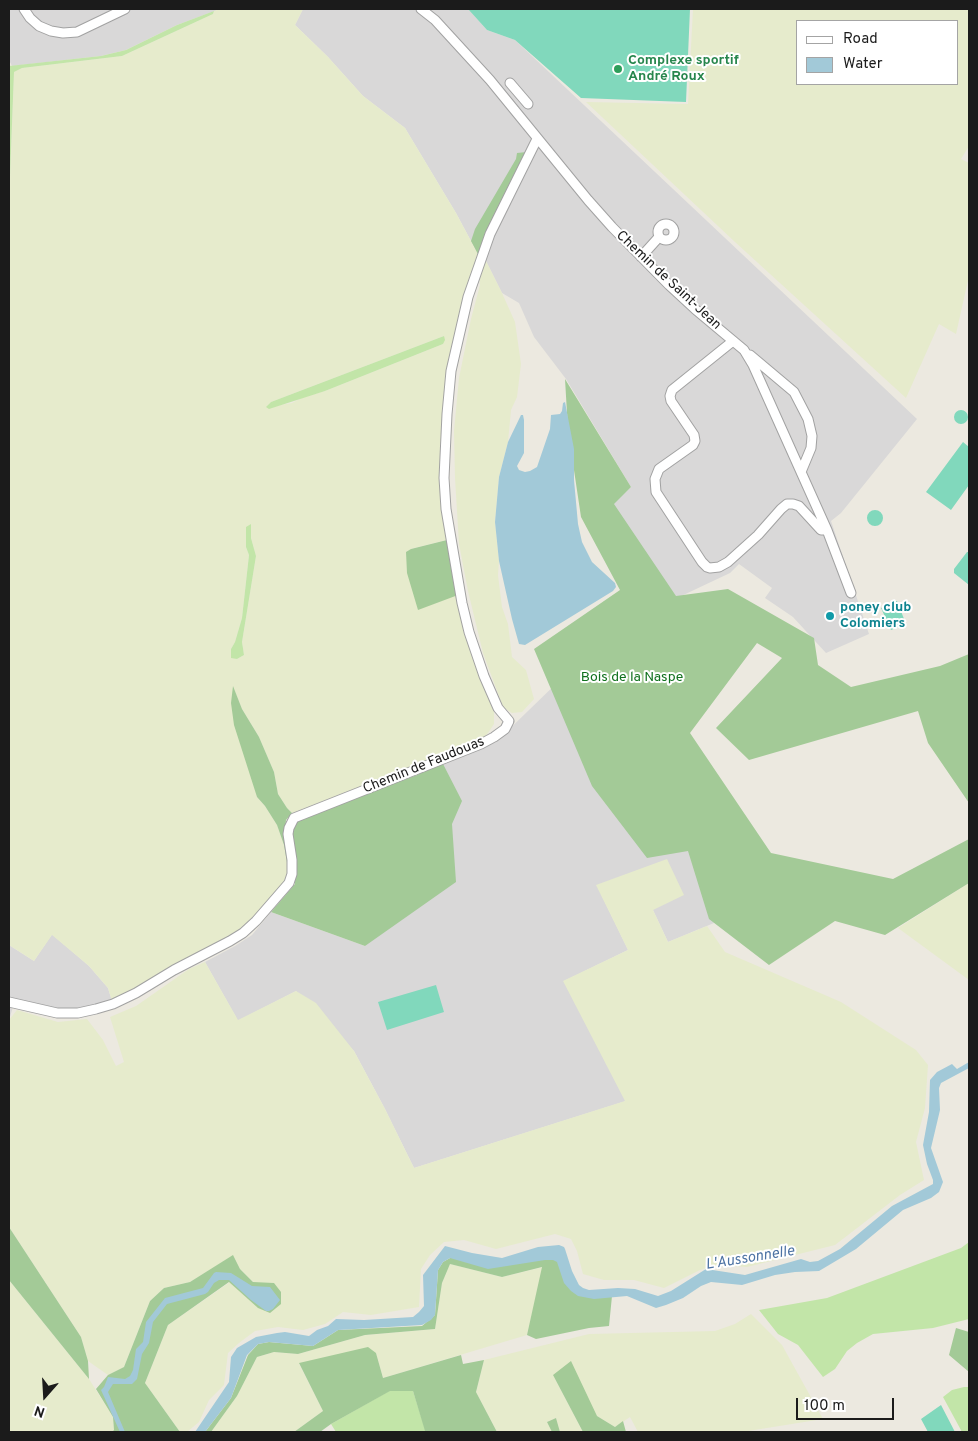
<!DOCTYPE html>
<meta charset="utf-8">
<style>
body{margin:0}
#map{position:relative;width:978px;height:1441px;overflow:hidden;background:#ece9e0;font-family:Overpass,sans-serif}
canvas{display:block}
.frame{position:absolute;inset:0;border:10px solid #1b1b1b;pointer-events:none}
.legend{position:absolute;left:796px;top:20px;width:162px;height:65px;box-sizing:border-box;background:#fff;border:1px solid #a4a4a4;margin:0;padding:6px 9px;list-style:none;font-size:15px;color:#1b1b1b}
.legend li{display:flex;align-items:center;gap:10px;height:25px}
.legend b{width:25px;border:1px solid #a4a4a4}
.north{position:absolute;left:20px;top:1371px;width:50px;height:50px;-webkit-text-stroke:4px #fff;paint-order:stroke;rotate:199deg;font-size:14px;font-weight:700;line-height:20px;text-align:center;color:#1b1b1b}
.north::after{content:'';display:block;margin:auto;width:18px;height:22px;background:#1b1b1b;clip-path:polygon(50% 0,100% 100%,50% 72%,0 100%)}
.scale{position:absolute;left:796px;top:1398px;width:98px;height:22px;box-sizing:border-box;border:2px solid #1b1b1b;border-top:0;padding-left:6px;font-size:15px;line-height:18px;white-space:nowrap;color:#1b1b1b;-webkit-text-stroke:4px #fff;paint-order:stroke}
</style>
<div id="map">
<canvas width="978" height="1441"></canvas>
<div class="frame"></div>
<ul class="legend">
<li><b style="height:6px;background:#fff"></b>Road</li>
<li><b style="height:14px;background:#a2c9d8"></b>Water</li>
</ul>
<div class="north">N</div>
<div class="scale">100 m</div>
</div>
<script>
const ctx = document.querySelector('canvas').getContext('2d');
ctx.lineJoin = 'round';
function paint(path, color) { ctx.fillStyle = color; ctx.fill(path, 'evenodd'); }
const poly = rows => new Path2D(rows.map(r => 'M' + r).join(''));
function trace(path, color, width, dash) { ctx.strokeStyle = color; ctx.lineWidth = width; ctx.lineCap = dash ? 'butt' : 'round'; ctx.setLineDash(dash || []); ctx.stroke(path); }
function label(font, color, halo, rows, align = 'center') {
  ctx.font = font + ' Overpass,sans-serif'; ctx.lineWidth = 4; ctx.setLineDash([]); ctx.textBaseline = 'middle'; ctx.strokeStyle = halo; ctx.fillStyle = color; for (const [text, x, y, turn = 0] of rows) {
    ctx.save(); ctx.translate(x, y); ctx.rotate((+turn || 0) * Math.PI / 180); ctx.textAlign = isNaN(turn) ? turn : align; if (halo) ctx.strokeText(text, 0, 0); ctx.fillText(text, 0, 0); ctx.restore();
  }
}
const residential = poly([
 [9,9,220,9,177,25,126,50,101,56,12,66,9,60],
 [303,9,468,9,487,30,515,40,917,419,841,513,831,521,869,634,826,653,793,617,765,598,772,588,739,564,730,573,677,598,608,508,631,487,566,379,534,337,519,303,502,293,485,259,479,256,456,213,405,128,363,96,328,57,295,25],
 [561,679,691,842,714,923,668,942,653,910,597,885,628,950,564,981,626,1101,414,1168,385,1109,354,1051,296,991,238,1021,205,962,235,946,252,935,271,912,365,946,442,762,496,742],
 [52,934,89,966,108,988,114,1008,79,1016,63,1018,48,1016,13,1007,9,1020,9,945,34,961]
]);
const farmland = poly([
 [220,9,303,9,295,25,328,57,363,96,405,128,456,213,479,256,449,367,447,540,411,549,458,595,471,649,494,712,494,724,488,733,482,739,292,813,287,808,278,794,274,772,259,737,242,709,233,687,257,797,265,806,277,825,284,845,288,868,285,880,277,893,243,929,112,1001,108,988,89,966,52,935,34,961,9,945,9,203,14,72,22,68,122,56,213,14,214,11],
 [444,336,443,344,325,391,303,397,292,403,267,407,271,402],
 [251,524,251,538,256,556,242,642,244,655,237,659,231,657,231,649,235,642,242,618,249,555,246,547],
 [693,9,969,9,969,146,961,159,969,163,969,276,956,334,939,324,906,398,735,242,586,102,688,104],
 [957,21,957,84,797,84,797,21],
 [485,259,502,293,515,322,521,364,517,397,511,410,508,442,499,477,495,522,499,561,498,575,502,607,508,624,512,657,526,670,534,699,522,712,512,713,503,707,483,653,468,591,459,544,455,478,454,431,459,378,471,319,480,285,479,275],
 [667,859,684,895,653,910,668,942,707,926,725,952,841,1002,916,1050,928,1065,925,1108,916,1142,924,1180,900,1195,835,1245,747,1267,718,1265,700,1270,664,1288,634,1280,604,1280,583,1274,577,1251,571,1239,555,1234,496,1249,464,1240,444,1242,430,1255,421,1269,419,1307,371,1315,343,1312,325,1324,303,1330,278,1327,255,1331,239,1343,228,1353,224,1385,209,1400,199,1422,187,1432,180,1432,145,1383,168,1325,230,1282,258,1308,253,1282,240,1269,233,1256,190,1282,164,1288,150,1301,124,1367,108,1375,88,1361,81,1337,9,1227,9,1020,17,1010,58,1022,87,1019,103,1040,116,1066,124,1062,110,1017,136,1006,189,969,205,962,238,1020,296,991,316,1003,354,1051,385,1109,414,1168,625,1101,563,981,628,950,596,885],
 [969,883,969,980,898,928],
 [450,1264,502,1277,543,1267,527,1335,383,1378,376,1353,299,1364,323,1411,294,1432,211,1432,237,1396,257,1357,274,1352,298,1354,365,1335,435,1329,442,1283],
 [9,1280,89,1379,113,1417,114,1430,112,1432,9,1432],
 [751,1314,782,1345,823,1419,742,1432,638,1432,630,1417,615,1427,597,1416,553,1375,583,1432,560,1432,556,1418,547,1422,552,1432,497,1432,476,1392,484,1360,589,1334,715,1331,735,1324]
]);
const grass = poly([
 [214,11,213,14,122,56,22,68,14,72,9,203,9,66,101,56,126,50,177,25],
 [444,336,445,340,443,344,325,391,269,409,266,407,271,402],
 [251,524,251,538,256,556,242,642,244,655,237,659,231,658,231,649,235,642,242,618,249,555,246,547,246,527],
 [969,1242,969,1319,933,1328,873,1334,857,1343,847,1351,835,1369,823,1377,798,1345,778,1334,759,1310,827,1298,961,1248],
 [964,1387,969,1387,969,1432,962,1432,943,1397,952,1390],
 [389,1391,413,1391,426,1432,336,1432,331,1424]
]);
const forest = poly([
 [527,152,479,256,471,241,475,229,516,159,517,153],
 [565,379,631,487,614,504,676,596,728,589,814,638,818,665,851,687,940,666,969,654,969,803,928,743,918,711,749,760,716,728,782,658,757,643,690,733,771,853,893,879,969,839,969,883,885,935,835,921,769,965,709,919,688,851,647,858,592,786,534,649,620,590,581,517,568,430],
 [447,540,458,595,418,610,407,573,406,552,411,549],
 [233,686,242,709,259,737,274,772,278,794,287,808,292,813,286,820,285,832,289,853,288,868,284,845,277,825,265,806,257,797,234,725,231,703],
 [442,762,462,801,452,824,456,882,365,946,271,912,295,884,290,838,292,828,298,819,417,775],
 [9,1227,81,1337,88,1361,89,1379,9,1280],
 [233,1255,240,1269,253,1282,274,1283,281,1292,281,1304,270,1313,258,1308,229,1282,168,1325,145,1383,180,1432,112,1432,114,1430,113,1417,96,1389,108,1375,124,1367,150,1301,164,1288,190,1282],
 [451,1255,493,1265,550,1256,561,1261,575,1288,612,1296,609,1326,589,1328,536,1339,527,1335,542,1267,502,1277,450,1264,442,1283,435,1329,365,1335,298,1354,274,1352,257,1357,237,1396,211,1432,205,1432,231,1398,248,1355,258,1344,269,1342,313,1346,338,1330,422,1326,435,1315,438,1270,443,1262,450,1258],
 [956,1328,969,1332,969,1372,949,1355],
 [368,1347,376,1353,383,1378,461,1355,463,1364,484,1360,476,1392,497,1432,439,1432,425,1431,413,1391,390,1391,331,1424,320,1432,294,1432,323,1411,299,1363],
 [571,1361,597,1416,615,1427,623,1421,626,1432,583,1432,553,1375],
 [556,1418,560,1432,552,1432,547,1422]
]);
const pitch = poly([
 [468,9,690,9,686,102,581,98,515,40,487,30],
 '954 417a7 7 0 1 1 14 0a7 7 0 1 1-14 0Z',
 [963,442,969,447,969,485,951,510,926,492],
 '867 518a8 8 0 1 1 16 0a8 8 0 1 1-16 0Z',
 [967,552,969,552,969,585,954,573,954,569],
 [897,601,906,624,891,630,881,608],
 [436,985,444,1012,387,1030,378,1002],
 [941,1405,955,1432,928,1432,921,1419]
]);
const water = poly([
 [565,402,574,449,574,480,578,524,582,542,592,562,615,583,616,587,613,591,525,645,519,644,512,619,499,561,495,522,499,477,508,442,521,415,523,415,524,420,524,453,517,466,519,470,525,472,530,471,537,467,550,429,551,415,560,414,562,411,563,403],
 [969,1062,969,1068,941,1083,939,1088,940,1110,931,1148,943,1182,939,1192,931,1198,903,1210,856,1249,819,1271,795,1272,775,1275,742,1285,711,1282,701,1286,683,1298,666,1305,656,1308,627,1296,594,1299,578,1296,571,1291,564,1283,557,1262,553,1260,545,1260,488,1269,450,1258,443,1262,438,1270,435,1315,431,1320,422,1325,338,1330,313,1346,269,1342,258,1344,247,1355,231,1398,205,1432,195,1432,229,1382,231,1357,237,1348,256,1337,277,1333,285,1332,309,1336,317,1330,328,1326,336,1319,364,1320,413,1317,419,1312,424,1306,423,1275,445,1246,472,1253,502,1258,538,1247,559,1245,564,1247,565,1249,572,1271,579,1285,583,1288,589,1290,618,1288,635,1289,658,1296,671,1291,706,1269,745,1275,801,1259,810,1262,818,1261,840,1249,892,1206,933,1184,933,1180,927,1164,923,1145,929,1112,930,1080,937,1072,952,1064,957,1069],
 [216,1272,231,1273,252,1286,270,1287,280,1300,273,1309,269,1311,266,1311,251,1300,229,1280,219,1280,214,1283,208,1292,205,1294,167,1304,153,1322,149,1343,142,1354,137,1379,132,1384,113,1384,108,1392,125,1432,120,1432,101,1390,104,1387,108,1377,125,1379,130,1376,133,1370,136,1349,143,1342,146,1322,165,1298,203,1288,214,1273]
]);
const minor = poly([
 [24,9,30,18,39,26,51,31,63,33,77,32,125,9],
 [421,9,435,20,490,80,588,200,612,227,669,285,695,309,744,350,753,365,827,530,851,593],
 [510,83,528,104],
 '658 232a8 8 0 1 1 16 0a8 8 0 1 1-16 0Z',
 [641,257,659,237],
 [733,341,672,390,670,396,671,401,694,435,695,441,693,445,659,469,655,479,656,492,702,562,707,567,710,568,719,567,728,562,758,535,781,509,787,504,793,504,799,506,821,530,827,530],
 [750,355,794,392,808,419,812,436,811,448,801,472],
 [9,1002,57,1013,78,1013,96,1009,113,1004,136,993,174,970,230,941,243,933,256,921,289,883,292,874,292,860,288,834,289,828,294,818,481,744,494,737,505,729,509,721,498,708,484,676,469,632,462,603,446,509,444,478,447,414,451,371,468,297,490,234,537,139]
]);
const markers = [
 [618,69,5,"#2e9e5b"],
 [830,616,5,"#0f9aa8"]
];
const leisureNames = [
 ["Complexe sportif",628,61],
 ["André Roux",628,77]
];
const streetNames = [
 ["Chemin de Saint-Jean",668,281,43],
 ["Chemin de Faudouas",424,766,-22]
];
const cultureNames = [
 ["poney club",840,608],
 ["Colomiers",840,624]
];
const parkNames = [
 ["Bois de la Naspe",632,678]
];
const waterNames = [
 ["L'Aussonnelle",750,1259,-9]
];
paint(residential, '#d9d8d8');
paint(farmland, '#e6ebcc');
paint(grass, '#c2e5a8');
paint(forest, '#a3ca97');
paint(pitch, '#81d8bc');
paint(water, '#a2c9d8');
trace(minor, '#a2a2a2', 11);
trace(minor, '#fff', 9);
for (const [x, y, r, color] of markers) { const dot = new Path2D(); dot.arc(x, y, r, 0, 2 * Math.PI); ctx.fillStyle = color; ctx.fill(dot); trace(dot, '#fff', 2); }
label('bold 14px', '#27864d', '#fff', leisureNames, 'left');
label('14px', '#1b1b1b', '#fff', streetNames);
label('bold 14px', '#0d838f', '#fff', cultureNames, 'left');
label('14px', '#10711e', '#fff', parkNames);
label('italic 15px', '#4d73a4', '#fff', waterNames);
</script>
